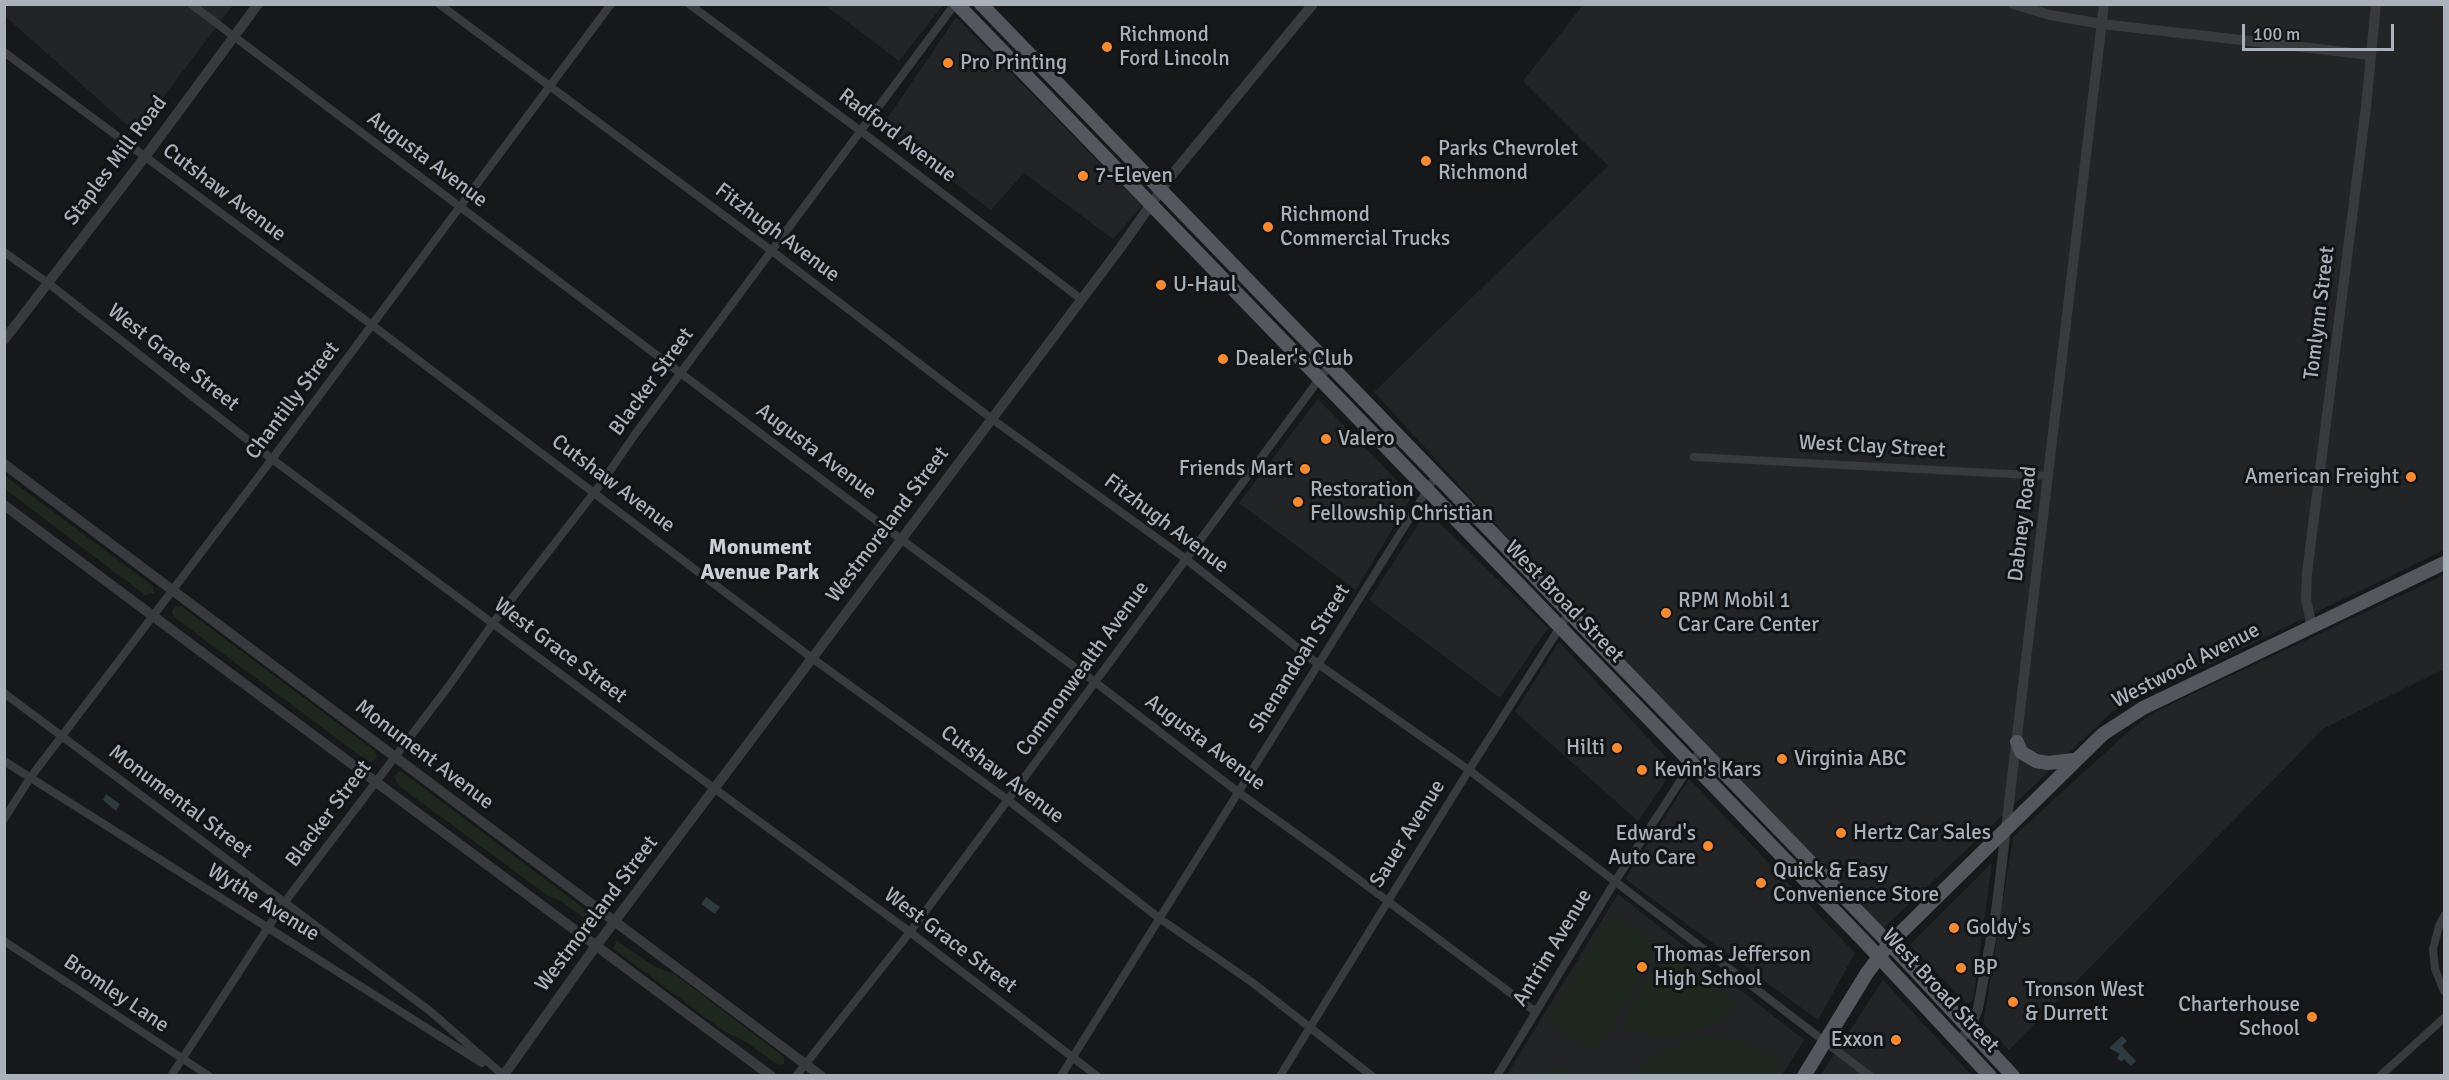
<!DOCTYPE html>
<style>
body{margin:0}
#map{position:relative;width:2449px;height:1080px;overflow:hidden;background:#171819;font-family:Signika,sans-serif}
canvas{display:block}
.frame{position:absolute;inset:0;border:6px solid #a9b2ba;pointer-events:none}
.scale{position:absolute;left:2242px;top:24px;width:152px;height:27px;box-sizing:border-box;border:3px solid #a9b2ba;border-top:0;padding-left:8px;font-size:18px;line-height:21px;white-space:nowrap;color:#a9b2ba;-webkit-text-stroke:4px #121314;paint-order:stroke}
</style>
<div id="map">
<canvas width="2449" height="1080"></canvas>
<div class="frame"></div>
<div class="scale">100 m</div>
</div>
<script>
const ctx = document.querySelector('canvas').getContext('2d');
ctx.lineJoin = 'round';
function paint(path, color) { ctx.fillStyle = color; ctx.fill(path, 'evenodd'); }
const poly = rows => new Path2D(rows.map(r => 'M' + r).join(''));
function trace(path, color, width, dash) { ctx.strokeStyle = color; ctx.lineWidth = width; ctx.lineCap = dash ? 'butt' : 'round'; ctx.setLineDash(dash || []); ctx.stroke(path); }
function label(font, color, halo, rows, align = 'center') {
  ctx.font = font + ' Signika,sans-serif'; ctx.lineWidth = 6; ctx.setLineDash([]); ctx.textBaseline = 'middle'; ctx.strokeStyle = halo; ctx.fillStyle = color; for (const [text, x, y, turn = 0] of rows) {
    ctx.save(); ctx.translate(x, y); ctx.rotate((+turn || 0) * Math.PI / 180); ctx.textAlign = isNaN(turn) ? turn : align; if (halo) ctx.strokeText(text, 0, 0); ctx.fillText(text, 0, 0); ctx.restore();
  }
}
const built = poly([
 [5,5,233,5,136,133,5,16],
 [825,5,943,5,899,61],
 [1583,5,2444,5,2444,550,2112,712,1874,937,1374,392,1608,166,1523,81],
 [956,17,1142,206,1113,239,1024,173,991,210,881,128],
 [1318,399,1412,496,1356,590,1239,503],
 [1427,511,1548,628,1500,698,1369,600],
 [2444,575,2444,669,2323,729,2009,1050,1984,1024,1984,1018,2013,837,2129,731,2154,712],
 [1559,642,1675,767,1638,821,1515,712],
 [1689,779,1855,953,1818,1020,1625,879],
 [1992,863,1973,1000,1967,1004,1910,945],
 [1618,894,1804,1040,1782,1075,1506,1076],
 [1883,980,1971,1075,1820,1076]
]);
const green = poly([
 [4,475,153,586,154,593,145,595,5,489],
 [175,606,181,606,375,751,377,756,375,760,372,762,367,761,174,617,172,612],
 [398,772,402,772,598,919,598,924,594,925,561,901,547,895,399,786,394,777],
 [1612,915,1660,945,1594,1050,1547,1021],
 [617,941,654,966,676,975,784,1057,784,1064,778,1065,746,1042,724,1031,706,1018,614,949,614,942],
 [1671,953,1736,1003,1718,1020,1687,1034,1653,1036,1621,1026,1662,955],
 [1700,1037,1722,1037,1744,1042,1764,1052,1781,1066,1774,1075,1635,1075,1646,1063,1666,1048],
 [1552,1068,1563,1069,1576,1075,1536,1075]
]);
const water = poly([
 [106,794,120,804,116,811,103,800],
 [706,897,720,907,715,914,701,904],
 [2122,1036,2127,1041,2122,1046,2136,1061,2131,1066,2124,1059,2121,1062,2117,1058,2120,1054,2109,1048]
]);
const minor = poly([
 [191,4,902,540,1095,682,1238,792,1330,858,1536,1012],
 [439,4,772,251,992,419,1186,559,1318,664,1469,770,1870,1076],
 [689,4,862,132,1081,299],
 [4,52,372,325,812,658,1008,800,1159,918,1253,983,1372,1076],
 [4,252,48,283,272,459,715,789,910,932,1097,1076],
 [1694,457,2048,476],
 [4,693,430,1011,503,1075],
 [4,761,482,1063],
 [4,819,30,778,272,459,611,4],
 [2444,916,2439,926,2433,949,2435,969,2444,991],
 [4,941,209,1076],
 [171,1076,284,903,448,687,493,623,600,485,636,433,955,4],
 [796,1076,910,932,1329,366],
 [1061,1076,1436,476],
 [1280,1076,1469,770,1569,613],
 [1497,1076,1616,880,1701,749],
 [2380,1076,2444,1018]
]);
const tertiary = poly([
 [2013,4,2050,15,2102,24,2371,55],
 [4,340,145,157,258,4],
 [4,464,821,1076],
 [4,505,771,1076],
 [2312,627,2306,599,2307,573,2366,107,2376,4],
 [1958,1041,1970,1030,1978,1008,1996,912,2104,4],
 [503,1076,590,954,1121,247,1171,176,1313,4]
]);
const primary = poly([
 [957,4,1863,940,1990,1076],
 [981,4,1907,962,2013,1076],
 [2017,742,2021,752,2036,761,2048,763,2074,760],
 [1804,1076,1867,973,1889,944,2103,734,2143,708,2444,563]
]);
const markers = [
 [1107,47,6,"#f88a31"],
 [948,63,6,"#f88a31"],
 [1426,161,6,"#f88a31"],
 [1083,176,6,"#f88a31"],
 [1268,227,6,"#f88a31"],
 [1161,285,6,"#f88a31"],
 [1223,359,6,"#f88a31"],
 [1326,439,6,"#f88a31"],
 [1305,469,6,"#f88a31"],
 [2411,477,6,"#f88a31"],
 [1298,502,6,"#f88a31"],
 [1666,613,6,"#f88a31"],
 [1617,748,6,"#f88a31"],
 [1782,759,6,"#f88a31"],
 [1642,770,6,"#f88a31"],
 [1841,833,6,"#f88a31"],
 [1708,846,6,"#f88a31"],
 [1761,883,6,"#f88a31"],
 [1954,928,6,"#f88a31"],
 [1642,967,6,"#f88a31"],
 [1961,968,6,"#f88a31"],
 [2013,1002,6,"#f88a31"],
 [2312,1017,6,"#f88a31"],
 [1896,1040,6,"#f88a31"]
];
const poiNames = [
 ["Richmond",1119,35],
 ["Ford Lincoln",1119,59],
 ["Pro Printing",960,63],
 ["Parks Chevrolet",1438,149],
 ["Richmond",1438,173],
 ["7-Eleven",1095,176],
 ["Richmond",1280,215],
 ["Commercial Trucks",1280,239],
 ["U-Haul",1173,285],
 ["Dealer's Club",1235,359],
 ["Valero",1338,439],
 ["Friends Mart",1293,469,"right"],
 ["American Freight",2399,477,"right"],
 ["Restoration",1310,490],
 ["Fellowship Christian",1310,514],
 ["RPM Mobil 1",1678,601],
 ["Car Care Center",1678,625],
 ["Hilti",1605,748,"right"],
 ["Virginia ABC",1794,759],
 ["Kevin's Kars",1654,770],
 ["Hertz Car Sales",1853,833],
 ["Edward's",1696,834,"right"],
 ["Auto Care",1696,858,"right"],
 ["Quick & Easy",1773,871],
 ["Convenience Store",1773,895],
 ["Goldy's",1966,928],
 ["Thomas Jefferson",1654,955],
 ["High School",1654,979],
 ["BP",1973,968],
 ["Tronson West",2025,990],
 ["& Durrett",2025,1014],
 ["Charterhouse",2300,1005,"right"],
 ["School",2300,1029,"right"],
 ["Exxon",1884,1040,"right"]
];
const streetNames = [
 ["Radford Avenue",897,136,37],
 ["Augusta Avenue",427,160,37],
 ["Staples Mill Road",116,161,-53],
 ["Cutshaw Avenue",224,193,37],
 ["Fitzhugh Avenue",777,233,37],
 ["Tomlynn Street",2320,313,-83],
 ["West Grace Street",173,358,38],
 ["Blacker Street",652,382,-54],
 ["Chantilly Street",293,401,-53],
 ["West Clay Street",1872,447,3],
 ["Augusta Avenue",816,452,37],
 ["Cutshaw Avenue",613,484,37],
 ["Fitzhugh Avenue",1166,524,37],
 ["Dabney Road",2023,524,-83],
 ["Westmoreland Street",888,525,-53],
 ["West Broad Street",1564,602,46],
 ["West Grace Street",560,651,37],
 ["Shenandoah Street",1300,659,-58],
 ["Westwood Avenue",2186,666,-27],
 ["Commonwealth Avenue",1083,669,-54],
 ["Augusta Avenue",1205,743,37],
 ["Monument Avenue",424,755,37],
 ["Cutshaw Avenue",1002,775,37],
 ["Monumental Street",180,802,37],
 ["Blacker Street",329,814,-53],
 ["Sauer Avenue",1408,834,-58],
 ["Wythe Avenue",263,903,32],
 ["Westmoreland Street",597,914,-53],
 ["West Grace Street",950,941,37],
 ["Antrim Avenue",1553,948,-59],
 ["West Broad Street",1940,991,47],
 ["Bromley Lane",116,994,34]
];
const neighbourhoodNames = [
 ["Monument",760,548],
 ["Avenue Park",760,573]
];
paint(built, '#232426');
paint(green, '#1f281f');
paint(water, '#2d3a3e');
trace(minor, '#383a3e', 8);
trace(tertiary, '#383a3e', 10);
trace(primary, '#54585e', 14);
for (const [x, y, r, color] of markers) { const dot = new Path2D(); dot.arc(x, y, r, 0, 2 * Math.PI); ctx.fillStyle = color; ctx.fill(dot); trace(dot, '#121314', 2); }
label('21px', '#a9b2ba', '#121314', poiNames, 'left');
label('21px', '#a9b2ba', '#121314', streetNames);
label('bold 22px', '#cacfd5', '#121314', neighbourhoodNames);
</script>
